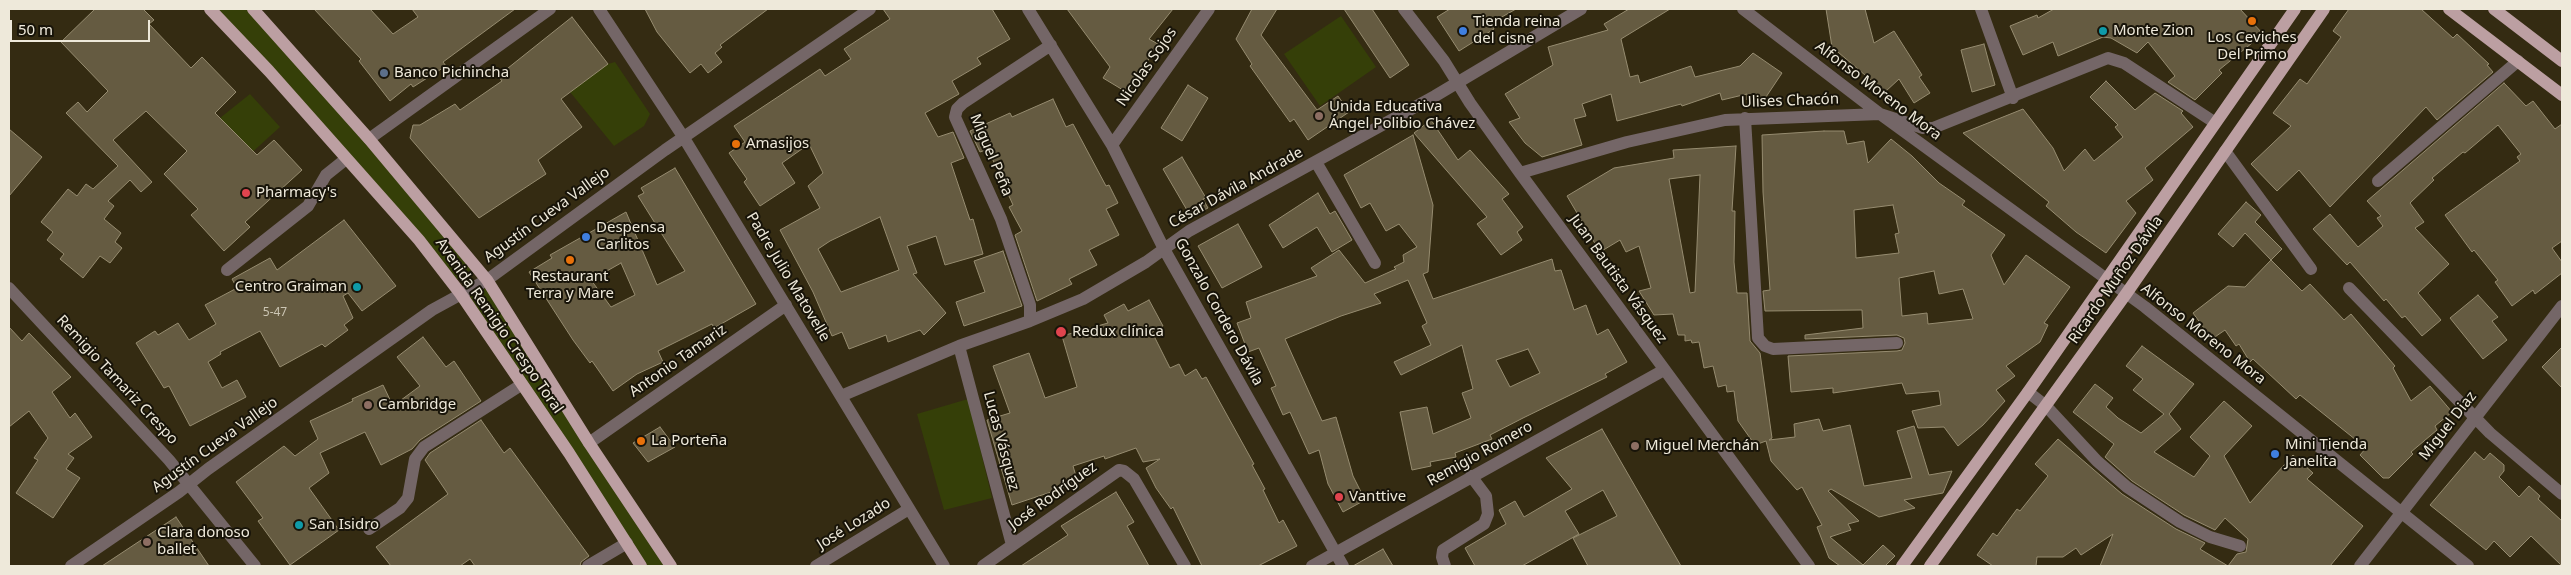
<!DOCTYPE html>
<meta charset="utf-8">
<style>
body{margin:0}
#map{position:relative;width:2571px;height:575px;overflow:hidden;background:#342b12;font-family:"Noto Sans",sans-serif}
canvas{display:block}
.frame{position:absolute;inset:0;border:10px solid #eee9da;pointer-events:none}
.scale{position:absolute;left:10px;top:20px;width:140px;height:22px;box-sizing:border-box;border:2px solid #eee9da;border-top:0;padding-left:6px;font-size:15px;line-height:18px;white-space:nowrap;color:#eee9da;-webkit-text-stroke:4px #181409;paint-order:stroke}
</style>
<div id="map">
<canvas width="2571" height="575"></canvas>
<div class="frame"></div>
<div class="scale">50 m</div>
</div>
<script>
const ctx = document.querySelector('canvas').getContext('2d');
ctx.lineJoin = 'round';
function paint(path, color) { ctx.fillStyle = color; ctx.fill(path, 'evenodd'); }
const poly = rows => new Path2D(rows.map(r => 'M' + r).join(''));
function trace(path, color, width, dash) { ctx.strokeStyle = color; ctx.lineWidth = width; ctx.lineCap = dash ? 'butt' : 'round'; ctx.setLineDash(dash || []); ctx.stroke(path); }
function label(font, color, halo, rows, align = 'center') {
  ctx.font = font + ' "Noto Sans",sans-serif'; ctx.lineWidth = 4; ctx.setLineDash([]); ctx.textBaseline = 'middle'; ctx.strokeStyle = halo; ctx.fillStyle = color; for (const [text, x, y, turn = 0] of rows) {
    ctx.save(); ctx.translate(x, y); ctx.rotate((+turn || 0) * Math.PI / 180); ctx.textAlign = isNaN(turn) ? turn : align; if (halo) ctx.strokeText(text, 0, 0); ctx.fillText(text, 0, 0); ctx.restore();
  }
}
const green = poly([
 [218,9,248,9,474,268,456,280],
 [1341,16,1376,67,1320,106,1284,54],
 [615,62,650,114,644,126,614,146,570,92,608,64],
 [250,94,280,127,248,156,215,122],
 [486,288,667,566,642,566,468,294],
 [968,399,992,498,944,510,917,414]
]);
const building = poly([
 [95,9,143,9,154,20,149,24,191,68,202,57,236,92,215,113,257,155,274,140,302,170,245,222,250,227,224,251,191,215,198,209,164,174,187,151,146,111,113,140,152,182,141,192,130,180,108,201,114,206,104,219,121,233,115,242,122,248,110,263,100,256,83,278,60,259,64,254,47,240,53,232,41,222,68,189,77,196,86,184,93,189,118,166,66,113,78,102,87,112,108,91,61,42,95,9],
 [314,9,370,9,393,34,418,17,412,9,515,9,443,62,446,66,413,87,411,84,390,101,359,61,361,59,314,9],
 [645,9,768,9,720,45,722,47,715,53,722,62,708,73,701,64,690,73,657,32,645,9],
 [883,9,992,9,1010,39,977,58,981,64,952,81,959,94,925,113,938,137,953,132,964,158,951,163,970,220,973,219,983,254,945,265,936,236,907,246,917,273,913,274,946,313,924,335,920,330,888,342,886,335,849,349,842,332,832,336,813,292,780,230,820,208,808,186,823,173,809,144,782,163,795,183,760,206,744,182,747,179,729,153,745,142,734,126,820,69,825,76,851,59,844,49,890,19,883,9],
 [880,217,899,270,841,292,818,249,830,241,880,217],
 [1067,9,1173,9,1149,39,1158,44,1128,93,1103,78,1110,67,1067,9],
 [1252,9,1277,9,1261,35,1317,110,1338,96,1349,112,1308,140,1294,119,1290,122,1250,66,1252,64,1236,39,1252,9],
 [1344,9,1372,9,1409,65,1390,78,1344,9],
 [1450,9,1516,9,1491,23,1494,29,1459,51,1437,17,1450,9],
 [1629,9,1670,9,1621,39,1630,77,1638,75,1640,83,1691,66,1695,77,1740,66,1753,53,1782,73,1764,100,1747,100,1747,94,1722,100,1720,93,1682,106,1681,104,1617,121,1611,94,1582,104,1586,116,1574,119,1582,145,1542,157,1525,143,1509,122,1520,118,1505,94,1553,65,1548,47,1608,30,1604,24,1629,9],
 [1826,9,1865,9,1874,43,1894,31,1922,75,1919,77,1930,93,1914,103,1899,79,1885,92,1832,47,1826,9],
 [2054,9,2240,9,2263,34,2219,70,2222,73,2195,100,2168,82,2175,76,2148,42,2137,53,2111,38,2103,37,2058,56,2053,42,2023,55,2010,26,2037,15,2038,18,2054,9],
 [2349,9,2421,9,2453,38,2457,34,2489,64,2487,65,2493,72,2437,120,2426,107,2330,207,2299,170,2277,191,2251,164,2291,126,2273,113,2300,79,2307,84,2341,37,2333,31,2349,9],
 [572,17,608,64,561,99,582,127,538,160,546,174,479,218,410,138,413,125,420,125,455,104,460,110,502,81,498,76,572,17],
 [1984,44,1995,85,1972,92,1961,50,1984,44],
 [2106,81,2135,110,2155,93,2183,111,2181,113,2193,127,2145,168,2153,180,2126,201,2136,213,2106,253,2076,232,2046,206,2049,202,1963,133,2023,109,2053,148,2064,171,2085,149,2094,161,2123,137,2115,127,2118,125,2090,97,2106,81],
 [2504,83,2526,106,2533,101,2555,129,2562,124,2562,241,2552,248,2562,262,2562,273,2535,294,2533,290,2512,306,2495,282,2498,280,2474,250,2472,252,2445,215,2520,161,2517,157,2521,154,2498,125,2465,153,2463,152,2432,178,2434,180,2410,203,2424,222,2415,228,2449,264,2418,293,2441,320,2422,336,2405,316,2402,318,2386,299,2384,301,2350,262,2347,265,2313,229,2330,214,2358,247,2383,226,2377,218,2381,216,2367,201,2504,83],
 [1188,85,1208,98,1182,141,1161,128,1188,85],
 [1053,99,1066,127,1073,124,1106,186,1109,185,1118,203,1106,209,1119,235,1089,250,1097,265,1069,279,1072,284,1037,301,1015,235,1022,231,1009,207,1013,205,988,149,980,152,970,131,1010,113,1012,117,1053,99],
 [1431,120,1458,160,1470,150,1509,194,1502,199,1523,227,1517,232,1522,240,1501,255,1477,224,1487,217,1414,133,1431,120],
 [9,129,42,157,9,196,9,129],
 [1824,131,1844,131,1847,144,1864,141,1868,163,1891,139,1912,156,1939,183,1965,201,1962,205,2005,235,1991,255,2004,285,2026,255,2070,287,2044,323,2048,325,2040,342,2006,366,2015,376,1996,390,2005,401,1983,425,1958,446,1944,427,1918,428,1912,411,1941,405,1939,391,1906,394,1902,383,1833,393,1833,388,1791,392,1788,356,1897,351,1902,350,1905,343,1904,338,1897,335,1805,339,1805,335,1863,328,1862,310,1765,311,1763,291,1770,290,1763,192,1762,135,1824,131],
 [1893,205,1899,233,1895,234,1899,253,1856,258,1854,210,1893,205],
 [1934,271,1939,294,1963,289,1973,319,1928,324,1927,313,1902,316,1899,278,1934,271],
 [1413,135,1433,205,1428,272,1423,274,1433,299,1552,259,1555,271,1561,270,1574,310,1586,305,1597,335,1608,329,1627,362,1605,374,1607,377,1523,418,1490,435,1492,439,1455,453,1456,457,1430,462,1431,466,1412,470,1400,412,1427,407,1433,434,1471,418,1462,393,1473,389,1462,345,1401,375,1394,362,1431,345,1422,326,1427,323,1408,280,1374,294,1381,303,1341,316,1285,339,1322,421,1336,417,1353,476,1365,500,1343,512,1328,484,1319,450,1309,454,1290,412,1283,415,1271,388,1276,386,1259,348,1248,352,1237,323,1251,318,1246,302,1317,276,1311,268,1339,250,1365,283,1396,269,1394,267,1404,262,1403,255,1417,247,1399,224,1386,231,1370,203,1361,208,1344,175,1413,135],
 [1528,349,1540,373,1510,387,1496,360,1528,349],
 [1736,146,1732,211,1735,211,1734,262,1737,293,1747,293,1750,341,1760,353,1772,438,1769,440,1795,437,1794,424,1819,419,1823,431,1850,425,1864,486,1912,478,1897,431,1914,426,1929,475,1952,471,1943,493,1904,500,1915,508,1879,517,1831,489,1828,491,1859,521,1848,524,1851,530,1830,537,1863,565,1883,545,1895,556,1885,566,1840,566,1829,558,1817,527,1822,525,1802,487,1797,490,1771,461,1766,441,1755,445,1738,421,1734,391,1727,392,1726,385,1718,387,1713,366,1704,368,1699,342,1692,343,1691,340,1685,341,1685,335,1678,335,1673,314,1654,315,1639,291,1651,288,1639,246,1626,252,1620,240,1600,252,1567,196,1614,168,1674,158,1673,150,1736,146],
 [1700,175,1695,292,1690,293,1669,179,1700,175],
 [1182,157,1206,198,1203,199,1208,208,1191,217,1163,169,1182,157],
 [675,168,756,304,714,328,712,324,658,351,663,362,637,374,613,391,592,361,590,363,573,340,529,272,552,258,550,255,626,212,657,285,685,271,638,196,644,193,641,188,675,168],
 [621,263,635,295,611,307,591,280,621,263],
 [1318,193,1330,214,1335,211,1352,240,1332,252,1317,227,1283,248,1269,225,1318,193],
 [2246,202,2261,215,2255,222,2282,249,2271,260,2245,233,2233,247,2218,234,2246,202],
 [344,220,396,286,362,311,348,293,343,296,353,318,344,325,348,330,325,347,322,344,280,367,260,331,220,352,221,354,208,362,222,388,237,380,246,397,190,426,169,386,164,388,136,343,155,331,158,335,178,323,189,340,216,324,205,305,237,288,232,279,270,258,277,270,344,220],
 [1238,224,1262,267,1222,288,1198,246,1238,224],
 [1003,251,1022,306,964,326,956,302,985,292,974,261,1003,251],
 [2271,260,2302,291,2310,284,2344,320,2351,314,2395,366,2393,368,2411,401,2430,386,2452,412,2435,426,2437,430,2411,452,2413,454,2389,478,2383,478,2360,455,2366,448,2300,395,2296,399,2253,359,2250,362,2239,344,2236,346,2225,330,2212,339,2193,313,2228,286,2245,287,2271,260],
 [2478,295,2498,317,2492,321,2507,340,2483,359,2450,318,2478,295],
 [1149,300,1163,326,1152,332,1170,368,1179,364,1185,376,1196,369,1202,379,1206,377,1254,464,1252,465,1265,489,1263,490,1279,523,1283,520,1297,546,1258,566,1202,566,1173,507,1171,509,1156,488,1146,468,1160,459,1143,462,1136,448,1105,459,1104,456,1073,466,1078,483,1012,505,987,420,1010,413,993,366,1029,353,1045,398,1077,387,1062,336,1108,323,1104,315,1124,304,1128,311,1149,300],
 [9,327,22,341,29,333,71,377,52,392,70,418,75,413,92,437,68,454,74,458,66,469,80,478,53,518,16,493,38,460,34,458,48,438,29,411,9,427,9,327],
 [423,337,446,367,454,361,481,401,420,440,412,449,381,465,365,432,320,453,329,473,309,488,339,530,290,565,258,521,263,518,236,482,284,446,295,456,318,439,310,421,353,401,352,399,383,385,393,406,420,386,397,357,423,337],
 [2142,346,2194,384,2169,414,2181,429,2154,452,2194,477,2210,456,2190,437,2224,401,2252,426,2224,456,2250,503,2293,455,2313,473,2307,479,2363,526,2330,566,2100,566,2113,534,2081,555,2076,548,2063,557,2037,557,2036,566,1993,566,1977,555,1993,533,1997,536,2017,509,2020,511,2048,476,2035,464,2058,439,2122,494,2176,529,2205,543,2200,549,2228,566,2237,554,2246,552,2248,539,2225,518,2215,530,2213,529,2184,515,2132,481,2105,457,2114,444,2073,412,2095,384,2113,398,2106,407,2118,418,2141,433,2164,414,2133,390,2143,379,2126,366,2142,346],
 [2562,347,2562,388,2542,367,2562,347],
 [481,420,504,453,510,448,589,556,581,562,580,566,475,566,470,559,460,566,391,566,376,547,448,494,425,460,430,453,481,420],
 [660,427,675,447,648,462,633,443,660,427],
 [1602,429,1681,566,1588,566,1573,538,1617,516,1603,490,1565,511,1579,534,1522,566,1475,566,1465,548,1506,524,1499,510,1515,501,1524,517,1572,489,1546,458,1602,429],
 [2475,452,2484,460,2490,453,2504,465,2504,471,2499,477,2519,497,2529,486,2540,496,2538,499,2562,521,2562,566,2531,536,2510,557,2494,541,2486,550,2430,505,2475,452],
 [1116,492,1134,522,1127,526,1149,566,1021,566,1068,535,1061,526,1116,492],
 [176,517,209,566,102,566,176,517],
 [1383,549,1393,566,1353,566,1383,549]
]);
const minor = poly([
 [599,9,684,138,944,566],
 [1028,9,1112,145,1164,249,1343,566],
 [1404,9,1444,61,1470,103,1520,173,1809,566],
 [1743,9,1880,114,2145,307,2468,566],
 [1981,9,2013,98],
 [1745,118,1758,338,1765,346,1773,349,1897,343],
 [369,139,550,9],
 [1112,145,1209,9],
 [2225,151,2311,269],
 [1316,162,1375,263],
 [1520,173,1627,142,1725,120,1880,114,1923,128,1933,128,2108,58,2124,63,2214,122],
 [2378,181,2518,61],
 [227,270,308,206,326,175,346,159],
 [9,288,169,460,255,566],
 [2349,288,2490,433,2562,494],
 [1030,321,1030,305,1001,219,955,117,957,109,963,103,1051,45],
 [959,346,1012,545],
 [2028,392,2046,406,2097,461,2127,487,2180,522,2210,537,2240,546],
 [841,396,959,346,1030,321,1083,299,1146,262,1189,231,1435,96,1581,9],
 [589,443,786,305],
 [369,529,400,508,408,498,415,459,424,447,521,385],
 [71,566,179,492,208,469,432,310,487,280,665,150,870,9],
 [588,566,627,543],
 [816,566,909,509],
 [983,566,1119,470,1124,471,1134,479,1185,566],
 [1312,566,1664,370],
 [1445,566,1442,557,1443,550,1484,524,1488,514,1486,496,1471,476],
 [2360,566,2562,306]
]);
const major = poly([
 [210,9,269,71,419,240,460,293,569,453,641,566],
 [253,9,369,139,487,280,589,443,671,566],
 [2449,9,2562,95],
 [2494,9,2562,61],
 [1902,566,2028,392,2295,9],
 [1930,566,2126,294,2324,9]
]);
const markers = [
 [2252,21,5,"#e8710a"],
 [1463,31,5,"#3f7fe0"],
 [2103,31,5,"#0f9aa8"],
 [384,73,5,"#5c6f8a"],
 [1319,116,5,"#8d6e63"],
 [736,144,5,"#e8710a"],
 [246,193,5,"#e0444e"],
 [586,237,5,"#3f7fe0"],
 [570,260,5,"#e8710a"],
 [357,287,5,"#0f9aa8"],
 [1061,332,6,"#e0444e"],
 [368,405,5,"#8d6e63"],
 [641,441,5,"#e8710a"],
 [1635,446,5,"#8d6e63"],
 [2275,454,5,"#3f7fe0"],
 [1339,497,5,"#e0444e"],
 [299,525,5,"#0f9aa8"],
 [147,542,5,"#8d6e63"]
];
const numberNames = [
 ["5-47",275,313]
];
const poiNames = [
 ["Tienda reina",1473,22],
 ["del cisne",1473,39],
 ["Monte Zion",2113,31],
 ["Los Ceviches",2252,38,"center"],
 ["Del Primo",2252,55,"center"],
 ["Banco Pichincha",394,73],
 ["Unida Educativa",1329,107],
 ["Ángel Polibio Chávez",1329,124],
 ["Amasijos",746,144],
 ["Pharmacy's",256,193],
 ["Despensa",596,228],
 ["Carlitos",596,245],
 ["Restaurant",570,277,"center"],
 ["Terra y Mare",570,294,"center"],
 ["Centro Graiman",347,287,"right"],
 ["Redux clínica",1072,332],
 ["Cambridge",378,405],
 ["La Porteña",651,441],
 ["Mini Tienda",2285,445],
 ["Janelita",2285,462],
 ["Miguel Merchán",1645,446],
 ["Vanttive",1349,497],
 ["San Isidro",309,525],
 ["Clara donoso",157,533],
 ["ballet",157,550]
];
const streetNames = [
 ["Nicolas Sojos",1147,67,-55],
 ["Alfonso Moreno Mora",1878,91,37],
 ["Ulises Chacón",1790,101,-2],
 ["Miguel Peña",991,155,67],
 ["César Dávila Andrade",1236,188,-29],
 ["Agustín Cueva Vallejo",547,215,-36],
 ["Padre Julio Matovelle",788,277,59],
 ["Juan Bautista Vásquez",1618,279,54],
 ["Ricardo Muñoz Dávila",2116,280,-55],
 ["Gonzalo Cordero Dávila",1219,312,61],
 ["Avenida Remigio Crespo Toral",499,326,55],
 ["Alfonso Moreno Mora",2203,334,38],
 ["Antonio Tamariz",678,361,-35],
 ["Remigio Tamariz Crespo",117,380,47],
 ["Miguel Diaz",2448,426,-52],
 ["Lucas Vásquez",1001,441,75],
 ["Agustín Cueva Vallejo",215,445,-36],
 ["Remigio Romero",1480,454,-29],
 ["José Rodríguez",1053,496,-36],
 ["José Lozado",854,524,-32]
];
paint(green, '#353f08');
paint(building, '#655b41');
trace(building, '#968c70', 1);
trace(minor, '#746667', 12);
trace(major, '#bc9fa2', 12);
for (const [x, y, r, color] of markers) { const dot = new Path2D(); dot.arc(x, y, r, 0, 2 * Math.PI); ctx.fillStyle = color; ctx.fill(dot); trace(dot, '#181409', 2); }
label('12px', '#ccc6b4', null, numberNames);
label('15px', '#eee9da', '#181409', poiNames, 'left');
label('15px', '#eee9da', '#181409', streetNames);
</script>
